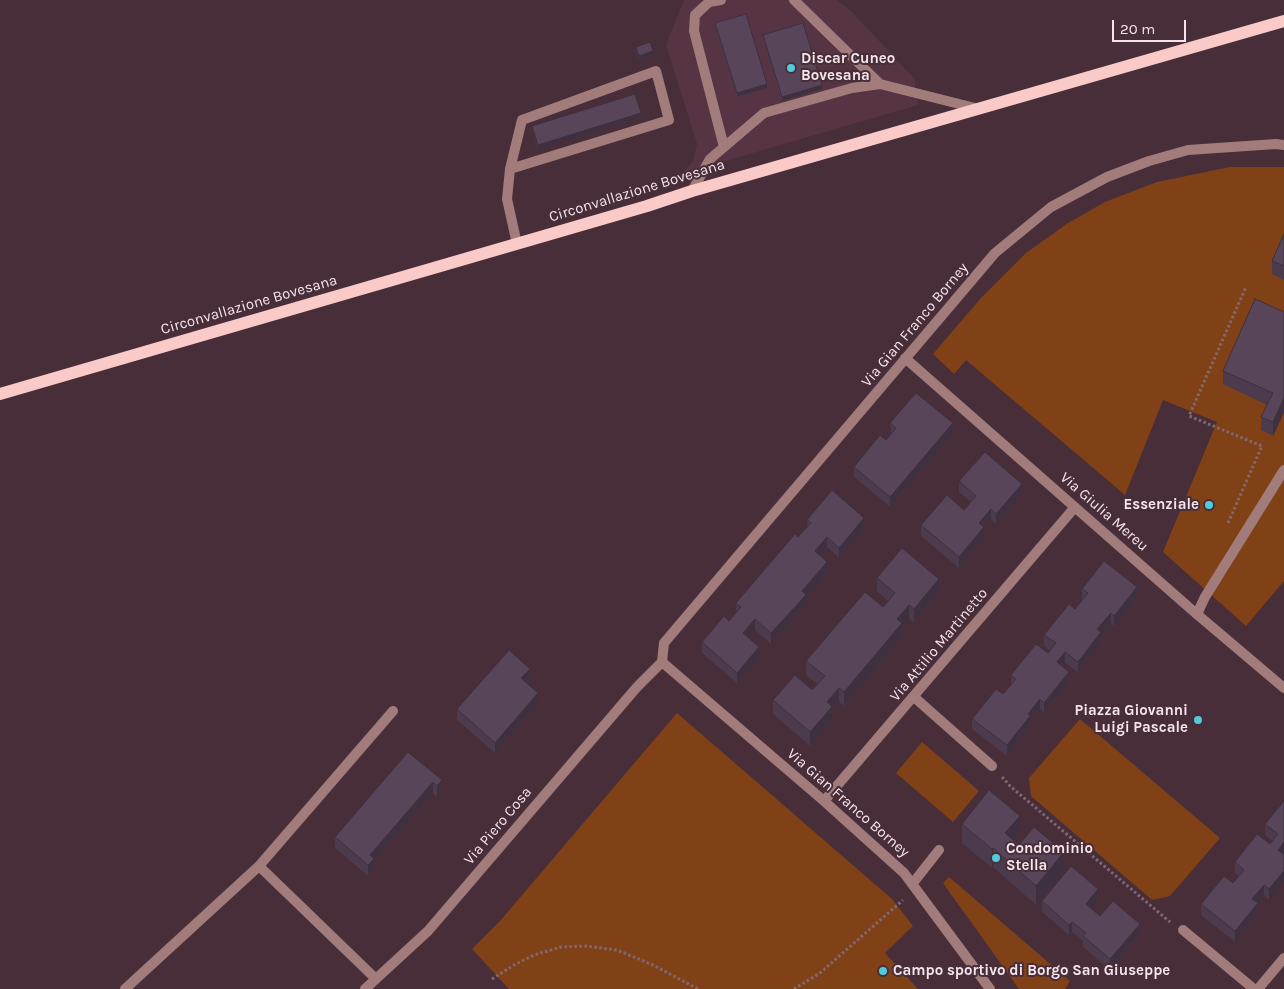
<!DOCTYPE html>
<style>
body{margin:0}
#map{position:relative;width:1284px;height:989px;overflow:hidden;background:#482e39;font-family:Karla,sans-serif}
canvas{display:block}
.scale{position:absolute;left:1112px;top:20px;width:74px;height:22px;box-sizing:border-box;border:2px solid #f6e4eb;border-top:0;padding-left:6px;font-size:15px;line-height:18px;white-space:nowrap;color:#f6e4eb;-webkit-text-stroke:4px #482e39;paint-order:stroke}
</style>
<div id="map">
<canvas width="1284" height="989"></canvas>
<div class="scale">20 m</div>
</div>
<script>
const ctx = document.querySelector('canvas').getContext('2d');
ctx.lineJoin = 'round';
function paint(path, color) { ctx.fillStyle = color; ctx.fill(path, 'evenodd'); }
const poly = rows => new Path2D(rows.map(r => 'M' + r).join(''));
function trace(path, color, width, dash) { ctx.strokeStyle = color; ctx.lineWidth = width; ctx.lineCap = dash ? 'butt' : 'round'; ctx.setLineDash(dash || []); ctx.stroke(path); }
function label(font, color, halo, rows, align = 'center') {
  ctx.font = font + ' Karla,sans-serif'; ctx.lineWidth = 4; ctx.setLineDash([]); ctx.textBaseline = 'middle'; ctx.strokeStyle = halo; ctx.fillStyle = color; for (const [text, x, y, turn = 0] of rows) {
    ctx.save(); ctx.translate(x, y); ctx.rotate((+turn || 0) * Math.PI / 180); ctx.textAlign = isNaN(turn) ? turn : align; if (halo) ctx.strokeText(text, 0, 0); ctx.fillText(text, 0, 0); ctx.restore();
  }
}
const built = poly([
 [684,0,837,0,852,12,914,78,918,105,681,174,693,161,697,144,666,45]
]);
const green = poly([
 [1230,167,1284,167,1284,581,1246,626,1163,552,1217,422,1163,400,1125,495,966,360,954,374,933,354,981,298,1026,253,1068,223,1105,202,1157,182],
 [677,713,892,899,913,926,885,953,918,989,509,989,472,949,500,921],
 [1080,719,1220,838,1170,896,1152,900,1031,796,1029,778],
 [922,742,979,791,953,822,896,773],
 [949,877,1070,981,1065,989,1019,989,943,883]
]);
const path = poly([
 [1228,523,1262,446,1189,416,1246,287],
 [1002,777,1010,786,1170,922],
 [492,979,514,965,534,955,561,947,585,946,617,950,653,965,698,989],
 [794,989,820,973,903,900]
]);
const service = poly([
 [721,0,709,2,695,15,694,31,724,147],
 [794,0,880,84],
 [510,169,669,120,656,71,522,120,510,169,507,199,517,244],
 [692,191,710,159,764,113,852,88,880,84,979,109],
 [1197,614,1205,597,1284,470],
 [914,697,992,766],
 [913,883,939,850],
 [1183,930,1254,989]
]);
const minor = poly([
 [905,358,1192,610,1284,688],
 [662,662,824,801,904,873,990,989],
 [824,801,1075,507],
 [259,866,376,979],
 [125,989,259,866,393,711],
 [365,989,428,931,637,687,662,662,664,643,995,253,1051,207,1107,177,1149,161,1188,150,1276,144,1284,145],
 [1258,989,1284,958]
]);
const primary = poly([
 [0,394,647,206,692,191,1284,21]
]);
const wall = poly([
 [715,23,767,88,737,96,715,27],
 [763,35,822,89,782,101,763,39],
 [636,47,653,55,639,60,636,51],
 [641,117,538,149,532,129,532,126],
 [1284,234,1284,280,1272,274,1272,261],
 [1284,312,1284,412,1273,436,1261,430,1261,417,1267,405,1223,384,1223,371],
 [890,423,953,434,890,507,854,477,854,467,886,440,891,434],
 [959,481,1022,494,996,524,991,519,984,527,984,538,959,568,921,536,921,525,964,510,971,502,959,492],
 [807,520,864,529,839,558,827,547,820,555,827,573,806,597,806,605,771,644,755,630,748,638,759,658,737,683,702,653,702,642,729,621,736,613,736,603,798,537,807,527],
 [877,578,939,593,914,623,909,618,902,626,902,637,844,706,839,701,832,710,832,720,810,746,773,714,773,700,812,690,818,684,806,675,806,661,883,607,888,601,877,591],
 [1082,589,1137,598,1114,626,1111,623,1101,635,1101,643,1078,673,1065,662,1062,666,1069,683,1044,713,1040,709,1030,721,1030,726,1007,756,972,729,972,719,1003,694,1011,685,1011,675,1048,653,1050,650,1044,646,1044,635,1075,609,1082,600],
 [530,679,527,683,538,704,495,753,457,720,457,709],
 [408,752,442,791,437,797,433,793,374,861,374,869,368,876,335,848,335,837],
 [1284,801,1283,854,1269,900,1264,895,1257,903,1258,914,1235,942,1201,915,1201,904,1233,883,1239,876,1235,873,1235,862,1270,844,1273,841,1265,835,1265,824],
 [962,824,1020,835,1015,841,1019,845,1064,871,1036,905,993,867,992,868,962,843],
 [1098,900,1091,909,1100,916,1140,935,1110,970,1083,947,1083,941,1072,932,1069,935,1042,912,1042,901]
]);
const shadedWall = poly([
 [653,51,653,55,639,60,639,56],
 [767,84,767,88,737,96,737,93],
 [822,85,822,89,782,101,782,97],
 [641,113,641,117,538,149,538,145],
 [1284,398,1284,412,1273,436,1273,422],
 [953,423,953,434,890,507,890,497],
 [1022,484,1022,494,996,524,996,514],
 [991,509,991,519,979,533,979,523],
 [864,518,864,529,839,558,839,548],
 [984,527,984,538,959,568,959,557],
 [827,537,827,547,815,562,815,551],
 [827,562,827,573,806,597,806,605,771,644,771,633,802,591],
 [939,579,939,593,914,623,914,609],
 [1137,587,1137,598,1114,626,1114,616],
 [909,605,909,618,902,626,902,637,844,706,844,692,897,619],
 [1111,613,1111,623,1101,635,1101,643,1078,673,1078,662,1097,629],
 [755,619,755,630,743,644,743,633],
 [759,647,759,658,737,683,737,673],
 [1065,652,1065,662,1057,673,1057,662],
 [530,669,530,679,521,689,521,678],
 [1069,672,1069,683,1044,713,1044,703],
 [839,688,839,701,832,710,832,720,810,746,810,732,827,702],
 [538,693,538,704,495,753,495,743],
 [1040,699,1040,709,1030,721,1030,726,1007,756,1007,745,1028,714],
 [442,780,442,791,437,797,437,786],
 [433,782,433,793,374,861,374,869,368,876,368,865,370,855],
 [1020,816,1020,835,1005,852,1005,833],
 [1284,842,1284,853,1278,861,1278,850],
 [993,848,993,867,992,868,992,849],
 [1064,852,1064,871,1036,905,1036,886],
 [1284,871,1284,881,1269,900,1269,889],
 [1264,885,1264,895,1252,910,1252,899],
 [1098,889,1098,900,1086,915,1086,904],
 [1258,903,1258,914,1235,942,1235,931],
 [1072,922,1072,932,1069,935,1069,925],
 [1140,924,1140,935,1110,970,1110,959]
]);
const building = poly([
 [746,14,767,84,737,93,715,23,746,14],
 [803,23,822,85,782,97,763,35,803,23],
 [650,42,653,51,639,56,636,47,650,42],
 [635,94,641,113,538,145,532,126,635,94],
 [1284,234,1284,266,1272,261,1284,234],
 [1255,299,1284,312,1284,398,1273,422,1261,417,1273,393,1223,371,1255,299],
 [916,393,953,423,890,497,854,467,880,435,886,440,896,428,890,423,916,393],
 [985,452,1022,484,996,514,991,509,979,523,984,527,959,557,921,525,947,495,964,510,976,496,959,481,985,452],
 [832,490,864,518,839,548,827,537,815,551,827,562,802,591,806,595,771,633,755,619,743,633,759,647,737,673,702,642,724,616,729,621,741,607,736,603,795,534,798,537,811,523,807,520,832,490],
 [902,548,939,579,914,609,909,605,897,619,902,623,844,692,839,688,827,702,832,707,810,732,773,700,795,675,812,690,825,676,806,661,865,592,883,607,895,593,877,578,902,548],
 [1104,561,1137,587,1114,616,1111,613,1097,629,1101,632,1078,662,1065,652,1057,662,1069,672,1044,703,1040,699,1028,714,1030,716,1007,745,972,719,996,689,1003,694,1016,679,1011,675,1036,644,1048,653,1056,643,1044,635,1069,604,1075,609,1088,593,1082,589,1104,561],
 [509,650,530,669,521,678,538,693,495,743,457,709,509,650],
 [408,752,442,780,437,786,433,782,370,855,374,859,368,865,335,837,408,752],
 [989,790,1020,816,1005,833,1019,845,1034,827,1064,852,1036,886,993,848,992,849,962,824,989,790],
 [1284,801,1284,842,1278,850,1284,855,1284,871,1269,889,1264,885,1252,899,1258,903,1235,931,1201,904,1224,876,1233,883,1244,870,1235,862,1257,834,1270,844,1278,834,1265,824,1284,801],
 [1071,866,1098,889,1086,904,1100,916,1113,901,1140,924,1110,959,1083,936,1086,933,1072,922,1069,925,1042,901,1071,866]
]);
const markers = [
 [791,68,5,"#53cadc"],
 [1209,505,5,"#53cadc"],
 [1198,720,5,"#53cadc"],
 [996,858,5,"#53cadc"],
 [883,971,5,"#53cadc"]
];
const poiNames = [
 ["Discar Cuneo",801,59],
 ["Bovesana",801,76],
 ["Essenziale",1199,505,"right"],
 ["Piazza Giovanni",1188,711,"right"],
 ["Luigi Pascale",1188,728,"right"],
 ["Condominio",1006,849],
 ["Stella",1006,866],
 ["Campo sportivo di Borgo San Giuseppe",893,971]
];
const streetNames = [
 ["Circonvallazione Bovesana",637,191,-17],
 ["Circonvallazione Bovesana",249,305,-16],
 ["Via Gian Franco Borney",915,325,-50],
 ["Via Giulia Mereu",1104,512,41],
 ["Via Attilio Martinetto",939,645,-50],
 ["Via Gian Franco Borney",848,803,41],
 ["Via Piero Cosa",498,826,-50]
];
paint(built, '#563443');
paint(green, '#804117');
trace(path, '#816973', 3, [2.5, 2.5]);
trace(service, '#a27c7b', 10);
trace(minor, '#a27c7b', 10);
trace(primary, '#f9cac7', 12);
paint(wall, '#4c3b4d');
paint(shadedWall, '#3e303f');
paint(building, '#58455a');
trace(building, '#3e303f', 1);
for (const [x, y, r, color] of markers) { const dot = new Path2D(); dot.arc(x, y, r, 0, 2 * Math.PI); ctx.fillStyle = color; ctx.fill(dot); trace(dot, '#482e39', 2); }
label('bold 15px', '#f6e4eb', '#482e39', poiNames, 'left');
label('15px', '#f6e4eb', '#482e39', streetNames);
</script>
